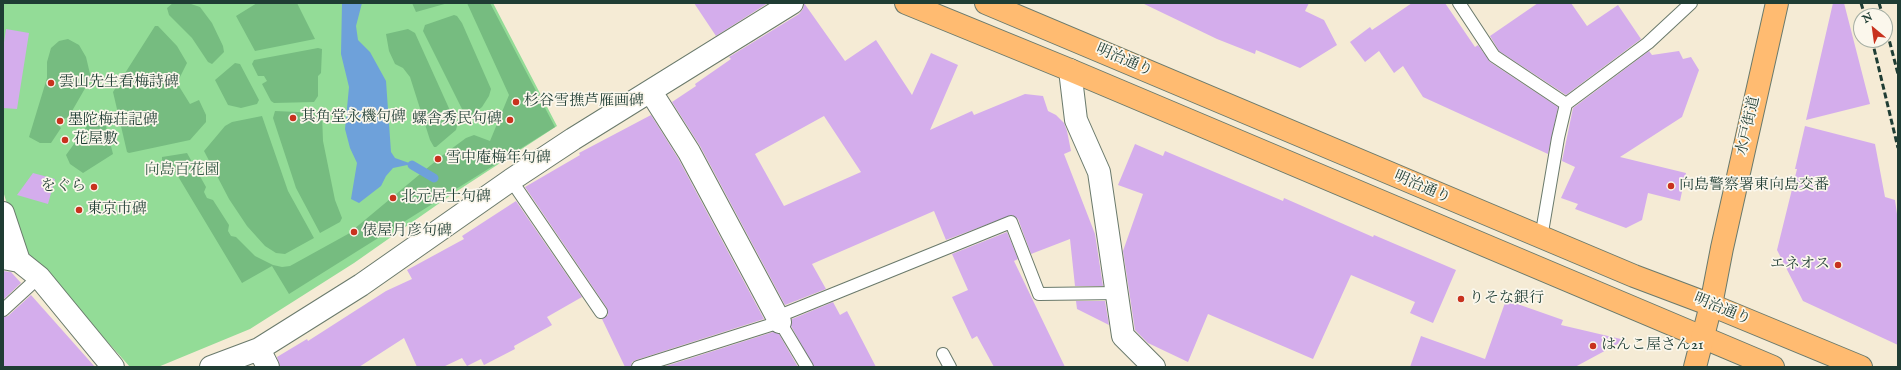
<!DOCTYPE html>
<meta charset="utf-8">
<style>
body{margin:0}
#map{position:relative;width:1901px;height:370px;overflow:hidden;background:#f5ebd5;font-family:"IM FELL English",serif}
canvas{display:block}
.frame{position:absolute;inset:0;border:4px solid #1f3d34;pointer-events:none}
.north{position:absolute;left:1853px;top:8px;width:40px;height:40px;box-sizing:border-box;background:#fbf7ec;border:1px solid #a3ada2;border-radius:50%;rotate:331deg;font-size:11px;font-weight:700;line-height:16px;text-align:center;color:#1f3d34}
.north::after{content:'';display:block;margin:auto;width:14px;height:18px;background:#c8321e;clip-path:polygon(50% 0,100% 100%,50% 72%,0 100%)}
</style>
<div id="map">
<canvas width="1901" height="370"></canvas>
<div class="frame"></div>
<div class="north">N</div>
</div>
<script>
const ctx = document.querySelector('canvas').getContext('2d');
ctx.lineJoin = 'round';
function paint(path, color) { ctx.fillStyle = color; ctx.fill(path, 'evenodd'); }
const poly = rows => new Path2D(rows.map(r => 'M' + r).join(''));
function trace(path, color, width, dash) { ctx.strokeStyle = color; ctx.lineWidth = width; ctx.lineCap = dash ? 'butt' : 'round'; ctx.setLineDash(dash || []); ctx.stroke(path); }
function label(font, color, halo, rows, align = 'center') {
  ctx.font = font + ' "IM FELL English","Noto Serif JP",serif'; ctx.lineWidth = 3.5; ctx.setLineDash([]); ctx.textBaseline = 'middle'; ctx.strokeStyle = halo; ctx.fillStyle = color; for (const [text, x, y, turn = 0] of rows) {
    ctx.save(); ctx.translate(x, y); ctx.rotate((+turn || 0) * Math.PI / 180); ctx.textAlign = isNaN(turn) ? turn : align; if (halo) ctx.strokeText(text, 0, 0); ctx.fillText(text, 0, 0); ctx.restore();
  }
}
const green = poly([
 [3,3,493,3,557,126,451,195,354,263,250,329,158,367,130,367,19,243,3,191]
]);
const forest = poly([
 [173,3,188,3,200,7,212,23,223,46,224,52,212,64,208,62,192,38,169,15,167,8],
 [257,3,297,3,315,39,255,51,236,16],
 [412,3,448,3,416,12],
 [467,3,490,3,555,127,289,294,272,266,242,283,170,163,162,165,162,157,187,153,206,187,204,192,207,198,213,200,229,225,228,231,231,236,236,237,255,256,273,265,282,267,290,266,348,234,443,155,466,138,474,135,490,141,509,95],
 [454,15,457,16,462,23,491,89,489,96,482,107,467,119,423,31,425,25],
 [155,26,158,26,177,46,187,63,177,83,190,104,199,100,206,115,206,122,190,140,129,153,127,152,113,92],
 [408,29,415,33,457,126,456,130,436,147,434,147,430,140,410,77,403,68,395,64,389,51,386,34],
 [68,39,79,45,86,57,91,78,68,118,59,119,59,126,61,128,51,143,40,143,29,137,47,78,47,62,51,48,59,41],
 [318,48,322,49,321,73,318,76,318,96,314,102,274,103,271,101,262,84,267,81,264,76,258,76,252,64,254,60],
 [235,63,240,64,259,100,257,104,241,108,228,105,215,80],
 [275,111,320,113,322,114,323,141,335,200,342,218,340,222,320,233,296,188,273,118],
 [103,114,113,154,83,173,70,164,66,155,92,119],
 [262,116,288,191,314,238,285,254,276,253,265,246,247,226,229,199,204,151,225,126,232,122]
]);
const water = poly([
 [342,3,362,3,356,26,358,40,370,52,386,81,391,152,395,158,412,164,393,168,386,176,381,186,359,203,351,199,357,163,350,148,345,129,349,87,341,54]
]);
const stream = poly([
 [412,165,434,178]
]);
const building = poly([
 [694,3,768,3,716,36],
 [804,3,845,61,876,40,912,95,931,53,958,65,930,130,972,111,974,115,1025,94,1043,96,1048,111,1056,115,1064,123,1067,131,1071,151,1064,154,1095,234,1103,286,1075,286,1070,239,1031,254,1018,219,1012,215,946,240,934,211,812,264,826,289,785,305,700,146,672,102,696,86,695,84,731,59,729,57,799,14,803,9],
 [824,116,861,172,784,206,755,154],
 [1142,3,1309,3,1305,11,1324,20,1337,45,1300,68,1256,50,1255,54,1217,39],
 [1412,3,1445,3,1475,47,1478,45,1490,62,1558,107,1548,154,1423,97,1403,66,1394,73,1379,51,1365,62,1350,42,1370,27,1372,30],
 [1538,3,1571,3,1587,26,1618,5,1641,39,1566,95,1499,51,1490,36],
 [1833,3,1844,3,1870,104,1806,120],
 [6,29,29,33,17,109,3,108,3,49],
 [1649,51,1652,55,1679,51,1683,59,1691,57,1699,70,1682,117,1620,157,1686,173,1680,201,1648,193,1642,220,1626,228,1575,209,1578,204,1561,198,1575,167,1562,161,1573,108],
 [651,115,678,158,764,319,636,360,632,362,631,367,625,367,602,319,608,315,607,308,525,187,580,155,579,153],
 [1805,126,1875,144,1885,197,1895,200,1898,221,1898,345,1803,301,1777,250,1797,169,1795,169],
 [1135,144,1163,156,1165,151,1283,201,1284,198,1373,237,1374,235,1456,270,1433,323,1410,313,1415,302,1351,275,1313,359,1208,314,1188,362,1148,343,1135,330,1123,251,1143,194,1118,185],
 [33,173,55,179,48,204,17,195],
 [516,201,582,297,547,317,552,325,514,346,515,349,484,365,481,359,467,366,462,358,443,367,417,367,404,338,359,367,280,367,277,357,307,339,308,341,386,291,412,279,407,270,464,239,462,236],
 [1007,232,1018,259,1014,261,1065,367,994,367,977,336,972,339,952,297,968,290,952,254],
 [3,271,11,272,21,283,3,300],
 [31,295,95,367,3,367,3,317,8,316],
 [1506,300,1563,320,1561,325,1625,340,1575,367,1410,367,1421,336,1485,359],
 [1076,301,1105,301,1109,325,1077,309],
 [833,302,840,315,847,311,876,367,814,367,791,326,792,319],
 [773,332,779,334,798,367,663,367]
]);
const lane = poly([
 [1459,3,1494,56,1566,104],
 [511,180,601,312],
 [1541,238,1558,138,1566,104,1648,43,1691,3],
 [3,310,39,277],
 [780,322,807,367],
 [943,354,950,367],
 [638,367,780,322,784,314,1011,222,1039,294,1118,293]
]);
const street = poly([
 [1070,70,1076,120,1099,172,1123,336,1154,367],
 [651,92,689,152,780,322],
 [3,213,19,261],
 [3,258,19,261,39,277,113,367],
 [259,349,268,367],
 [211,367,259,349,361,285,511,180,573,139,792,3]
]);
const primary = poly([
 [906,3,1070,70,1773,367],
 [986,3,1634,276,1711,305,1861,367]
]);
const highway = poly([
 [1695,367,1711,305,1722,248,1777,3]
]);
const rail = poly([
 [1861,3,1865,16],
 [1879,3,1883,16],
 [1885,24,1898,74],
 [1872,40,1898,148]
]);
const markers = [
 [51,83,4,"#c8321e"],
 [516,102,4,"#c8321e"],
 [293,118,4,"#c8321e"],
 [510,120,4,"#c8321e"],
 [60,121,4,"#c8321e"],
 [65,140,4,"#c8321e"],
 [438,159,4,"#c8321e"],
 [1671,186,4,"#c8321e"],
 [94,187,4,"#c8321e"],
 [393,198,4,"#c8321e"],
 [79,210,4,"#c8321e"],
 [354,232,4,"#c8321e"],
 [1838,265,4,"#c8321e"],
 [1461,299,4,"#c8321e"],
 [1593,346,4,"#c8321e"]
];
const streetNames = [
 ["明治通り",1124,61,23],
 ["水戸街道",1749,126,-77],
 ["明治通り",1422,188,23],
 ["明治通り",1722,310,22]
];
const poiNames = [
 ["雲山先生看梅詩碑",59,83],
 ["杉谷雪撨芦雁画碑",524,102],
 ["其角堂永機句碑",301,118],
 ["螺舎秀民句碑",502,120,"right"],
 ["墨陀梅荘記碑",68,121],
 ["花屋敷",73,140],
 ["雪中庵梅年句碑",446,159],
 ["向島警察署東向島交番",1679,186],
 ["をぐら",86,187,"right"],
 ["北元居士句碑",401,198],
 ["東京市碑",87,210],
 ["俵屋月彦句碑",362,232],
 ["エネオス",1830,265,"right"],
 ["りそな銀行",1469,299],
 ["はんこ屋さん21",1601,346]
];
const parkNames = [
 ["向島百花園",182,171]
];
paint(green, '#93dc97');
paint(forest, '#76bc80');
paint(water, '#6ea1da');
trace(stream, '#6ea1da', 9);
paint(building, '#d4adec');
trace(lane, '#6a7a6c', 14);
trace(street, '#6a7a6c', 24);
trace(primary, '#6a7a6c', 24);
trace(highway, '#6a7a6c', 24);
trace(lane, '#fff', 12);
trace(street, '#fff', 22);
trace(primary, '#ffbb71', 22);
trace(highway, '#ffbb71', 22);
trace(rail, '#1f3d34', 3, [6, 3]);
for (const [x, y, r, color] of markers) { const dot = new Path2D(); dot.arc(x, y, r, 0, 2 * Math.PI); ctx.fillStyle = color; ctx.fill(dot); trace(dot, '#fbf7ec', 1.5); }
label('15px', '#1f3d34', '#fbf7ec', streetNames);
label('15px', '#1f3d34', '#fbf7ec', poiNames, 'left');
label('15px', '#365d48', '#fbf7ec', parkNames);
</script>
